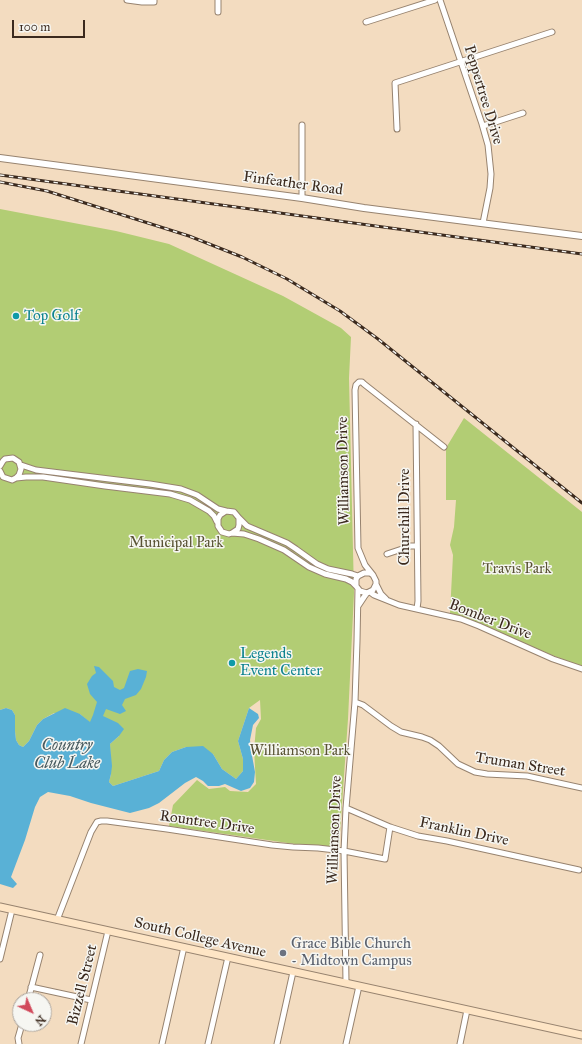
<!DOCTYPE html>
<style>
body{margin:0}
#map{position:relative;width:582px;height:1044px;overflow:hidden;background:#f3dcc0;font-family:"IM FELL Great Primer",serif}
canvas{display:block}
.north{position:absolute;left:12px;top:992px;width:40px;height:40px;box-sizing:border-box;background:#f6f6f2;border:1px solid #aba49d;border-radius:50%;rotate:136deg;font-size:11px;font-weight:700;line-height:16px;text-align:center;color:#3b2a1e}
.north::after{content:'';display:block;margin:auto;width:14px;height:18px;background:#d1495b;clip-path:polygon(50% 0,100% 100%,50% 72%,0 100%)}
.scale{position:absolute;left:12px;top:20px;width:73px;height:18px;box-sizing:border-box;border:2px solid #3b2a1e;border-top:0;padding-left:5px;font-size:12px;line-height:14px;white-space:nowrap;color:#3b2a1e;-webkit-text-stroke:3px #f6f6f2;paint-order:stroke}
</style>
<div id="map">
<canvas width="582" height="1044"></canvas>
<div class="north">N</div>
<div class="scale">100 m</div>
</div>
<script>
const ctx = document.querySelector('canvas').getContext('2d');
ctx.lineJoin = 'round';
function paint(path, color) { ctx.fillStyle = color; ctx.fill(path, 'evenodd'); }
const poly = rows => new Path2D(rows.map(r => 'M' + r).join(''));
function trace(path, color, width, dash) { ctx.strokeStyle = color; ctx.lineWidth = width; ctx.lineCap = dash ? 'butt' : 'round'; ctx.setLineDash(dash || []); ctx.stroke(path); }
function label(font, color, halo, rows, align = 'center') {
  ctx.font = font + ' "IM FELL Great Primer",serif'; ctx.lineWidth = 3; ctx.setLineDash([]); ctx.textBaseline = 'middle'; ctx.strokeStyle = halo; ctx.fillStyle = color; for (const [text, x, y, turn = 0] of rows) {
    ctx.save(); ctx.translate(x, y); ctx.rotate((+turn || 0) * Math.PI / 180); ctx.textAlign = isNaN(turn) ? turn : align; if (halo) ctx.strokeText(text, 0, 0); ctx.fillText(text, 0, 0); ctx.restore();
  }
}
const green = poly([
 [0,209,116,231,169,244,283,296,341,328,351,337,349,378,354,593,348,719,339,847,295,844,169,826,173,805,197,780,209,789,225,787,230,791,248,792,256,784,254,750,256,728,261,719,260,700,249,708,238,741,243,759,243,771,236,779,222,769,213,754,186,747,172,752,164,760,159,771,113,786,109,782,111,774,110,744,119,736,89,722,80,714,54,713,43,719,37,725,29,741,23,747,19,745,16,740,15,731,15,715,12,710,6,708,0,710],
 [464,418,582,512,582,667,554,656,479,624,450,613,453,555,450,545,454,527,456,500,446,500,446,448]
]);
const water = poly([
 [94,666,99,667,113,681,114,687,120,690,124,688,130,671,138,669,147,671,146,677,141,689,136,695,125,699,122,705,126,711,120,714,106,709,103,716,118,723,124,729,119,736,110,744,112,766,111,774,109,782,113,786,159,771,164,760,172,752,186,747,203,746,213,754,222,769,236,779,243,771,243,759,238,741,249,708,258,714,259,718,253,725,250,740,251,750,255,772,254,782,250,788,241,791,225,784,219,786,208,786,203,781,196,777,185,783,159,803,149,808,130,813,91,803,70,796,48,792,40,797,35,807,25,840,11,877,17,884,13,888,0,884,0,710,6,708,12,710,15,715,15,731,16,740,19,745,23,747,29,741,37,725,43,719,65,708,80,714,90,722,93,715,97,702,90,694,87,684,92,676,96,673]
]);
const minor = poly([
 [127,0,142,2,154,2,154,0],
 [218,0,218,12],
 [440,0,482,124,488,145,491,174,490,188,483,223],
 [366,22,435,0],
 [302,125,302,198],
 [483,126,523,113],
 [397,129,395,83,552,32],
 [416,424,418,601,417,609],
 [21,465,36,470,150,484,181,489,197,495,218,509,226,511],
 [0,466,3,461,5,459,13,458,19,462,21,469,19,475,16,478,12,480,3,477,0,471],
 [16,478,26,477,43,477,105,486,170,494,190,500,209,511,214,516,217,522],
 [239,518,247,526,287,543,296,549,317,564,328,569,352,574,358,576],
 [232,533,238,529,239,525,239,518,234,512,226,511,220,515,218,519,218,526,222,532,229,534,232,533,244,534,259,539,284,550,309,567,325,574,346,579,352,582,356,586],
 [387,554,411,546,417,546],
 [373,575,365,565,358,548,355,390,356,385,359,382,362,382,364,384,444,447],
 [376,584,381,594,386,599],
 [370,592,374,595,399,605,461,619,479,626,553,659,582,669],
 [358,606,364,597,367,593,373,590,376,584,376,581,373,575,370,573,364,573,358,576,356,579,356,586,360,591,367,593],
 [355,702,363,705,391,726,401,732,422,737,430,740,439,746,458,764,475,772,487,774,527,776,582,788],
 [346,808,390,827,418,836,447,841,579,870],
 [57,920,91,832,97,822,101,821,107,821,167,829,272,845,293,847,318,848,344,851,385,859,390,827],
 [0,959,12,910],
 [346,983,344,851,346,808,355,702,357,641,358,589],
 [31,987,91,1000],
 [28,1000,40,955],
 [19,1044,18,1038,22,1024],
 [81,1044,108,931],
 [162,1044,184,947],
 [208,1044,228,957],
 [277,1044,293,972],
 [346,1044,359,986],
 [460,1044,467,1010]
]);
const tertiary = poly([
 [0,158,302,198,364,208,582,236]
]);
const secondary = poly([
 [0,907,582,1035]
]);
const rail = poly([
 [0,175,582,254],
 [0,182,47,191,189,236,242,257,287,279,340,311,378,339,582,503]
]);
const markers = [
 [16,316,4,"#0f9aa8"],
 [232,663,4,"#0f9aa8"],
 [283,953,4,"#6b7280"]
];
const streetNames = [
 ["Peppertree Drive",483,95,73],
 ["Finfeather Road",293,184,8],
 ["Williamson Drive",344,471,-91],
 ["Churchill Drive",405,517,-90],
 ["Bomber Drive",490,620,21],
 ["Truman Street",520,765,9],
 ["Rountree Drive",207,823,8],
 ["Williamson Drive",335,830,-88],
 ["Franklin Drive",464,832,12],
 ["South College Avenue",200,938,13],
 ["Bizzell Street",83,985,-76]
];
const cultureNames = [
 ["Top Golf",24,316],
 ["Legends",240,654],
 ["Event Center",240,671]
];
const parkNames = [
 ["Municipal Park",176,543],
 ["Travis Park",517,569],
 ["Williamson Park",300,751]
];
const worshipNames = [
 ["Grace Bible Church",291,944],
 ["- Midtown Campus",291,961]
];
const waterNames = [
 ["Country",67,746],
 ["Club Lake",67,764]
];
paint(green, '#b2cd74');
paint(water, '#59b1d6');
trace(minor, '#97836f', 7);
trace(tertiary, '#97836f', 8);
trace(secondary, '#97836f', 9);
trace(minor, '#fff', 5);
trace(tertiary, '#fff', 6);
trace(secondary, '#fee5c5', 7);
trace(rail, '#3b2a1e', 3);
trace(rail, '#f6f6f2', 1.5, [4.5]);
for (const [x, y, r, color] of markers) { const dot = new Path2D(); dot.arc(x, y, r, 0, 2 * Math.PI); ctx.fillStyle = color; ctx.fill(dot); trace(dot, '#f6f6f2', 1.5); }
label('15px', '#3b2a1e', '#f6f6f2', streetNames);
label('15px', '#0d838f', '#f6f6f2', cultureNames, 'left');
label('15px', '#595334', '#f6f6f2', parkNames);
label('15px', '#5b616d', '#f6f6f2', worshipNames, 'left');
label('italic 16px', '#46595e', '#f6f6f2', waterNames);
</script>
